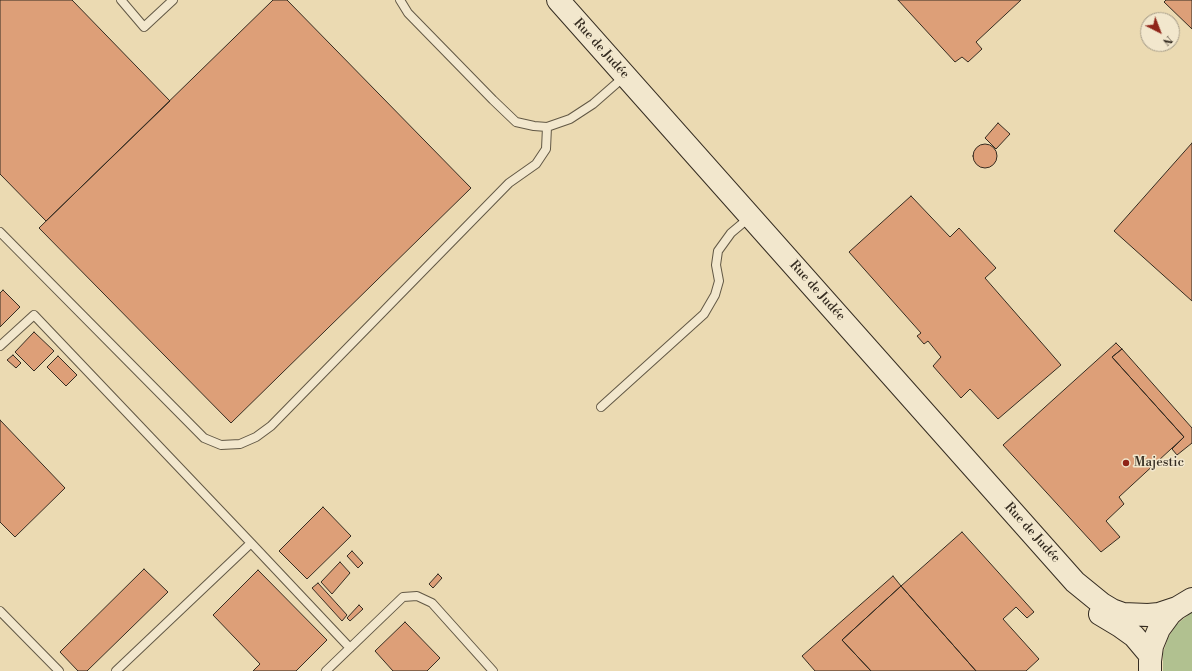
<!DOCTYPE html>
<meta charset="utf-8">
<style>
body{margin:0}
#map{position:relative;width:1192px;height:671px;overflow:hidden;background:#ebdab2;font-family:"Libre Bodoni",serif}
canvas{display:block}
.north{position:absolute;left:1140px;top:12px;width:40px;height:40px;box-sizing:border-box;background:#f2e7cd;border:1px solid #a69c88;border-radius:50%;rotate:138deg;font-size:11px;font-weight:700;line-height:16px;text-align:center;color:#352c21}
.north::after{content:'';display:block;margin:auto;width:14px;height:18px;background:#8f2418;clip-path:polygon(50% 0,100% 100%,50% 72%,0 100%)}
</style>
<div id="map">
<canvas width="1192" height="671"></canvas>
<div class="north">N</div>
</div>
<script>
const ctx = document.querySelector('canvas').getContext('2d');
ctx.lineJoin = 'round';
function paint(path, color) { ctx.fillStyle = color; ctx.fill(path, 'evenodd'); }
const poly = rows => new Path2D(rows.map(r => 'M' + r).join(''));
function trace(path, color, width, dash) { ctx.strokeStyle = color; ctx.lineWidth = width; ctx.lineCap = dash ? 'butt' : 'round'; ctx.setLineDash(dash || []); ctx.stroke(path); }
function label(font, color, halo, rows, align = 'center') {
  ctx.font = font + ' "Libre Bodoni",serif'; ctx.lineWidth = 3; ctx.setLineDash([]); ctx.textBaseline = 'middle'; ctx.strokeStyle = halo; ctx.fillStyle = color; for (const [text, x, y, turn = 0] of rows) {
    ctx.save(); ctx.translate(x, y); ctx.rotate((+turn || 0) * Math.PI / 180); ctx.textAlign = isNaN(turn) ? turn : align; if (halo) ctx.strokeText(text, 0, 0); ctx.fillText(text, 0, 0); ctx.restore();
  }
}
const green = poly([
 [1192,612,1192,671,1163,671,1163,653,1168,638,1176,625,1182,620]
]);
const building = poly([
 [0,0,72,0,170,101,46,221,0,174,0,0],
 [273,0,287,0,471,188,231,423,39,228,273,0],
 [898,0,1021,0,976,42,982,49,968,62,962,57,955,62,898,0],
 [1166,0,1192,0,1192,29,1164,2,1166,0],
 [998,123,1010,134,996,149,985,138,998,123],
 [1192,143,1192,301,1114,231,1192,143],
 '973 156a12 12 0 1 1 24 0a12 12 0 1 1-24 0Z',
 [911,196,950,237,959,228,996,268,985,278,1061,365,998,419,970,389,961,398,933,366,941,357,928,341,924,344,917,336,921,333,849,252,911,196],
 [3,290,20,307,0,327,0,293,3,290],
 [34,332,54,351,34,371,15,352,34,332],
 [1116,343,1122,349,1112,357,1184,437,1119,497,1124,504,1106,521,1120,537,1101,552,1003,445,1116,343],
 [1122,349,1192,428,1192,443,1177,455,1172,449,1184,437,1112,357,1122,349],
 [13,355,21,363,16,368,7,360,13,355],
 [58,356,77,375,66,386,47,367,58,356],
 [0,420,65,488,15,537,0,522,0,420],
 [323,507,351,536,307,579,279,551,323,507],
 [962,532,1034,612,1027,618,1016,607,1003,619,1039,659,1026,671,976,671,901,586,962,532],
 [352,551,363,563,358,568,347,556,352,551],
 [340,562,350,573,332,594,321,582,340,562],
 [144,569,168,592,87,671,78,671,60,652,144,569],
 [258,570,327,640,296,671,253,671,260,664,213,615,258,570],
 [438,574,442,578,433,588,429,584,438,574],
 [893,576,901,586,842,640,871,671,815,671,802,656,893,576],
 [318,583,347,615,342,621,312,588,318,583],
 [901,586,976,671,871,671,842,640,901,586],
 [359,605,363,609,350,621,347,618,359,605],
 [405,622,440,658,427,671,393,671,375,651,405,622]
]);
const service = poly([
 [121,0,144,27,173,0],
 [400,0,408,13,493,100,516,122,534,126,547,127,570,119,593,104,625,76],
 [0,232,204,438,221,445,240,444,256,437,271,426,509,183,536,164,546,149,547,127],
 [0,346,34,315,251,543],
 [601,407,704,314,715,295,719,281,716,265,718,251,731,233,750,217],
 [0,611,59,671],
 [116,671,251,543,350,648],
 [326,671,403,597,417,596,432,603,493,671]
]);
const secondary = poly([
 [558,0,1075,582,1102,604,1112,610,1123,614,1148,615,1159,614,1177,608],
 [1100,614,1120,626,1134,636,1150,655],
 [1150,671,1150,661,1152,646,1159,629,1170,614,1177,608,1192,599]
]);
const markers = [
 [1126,463,4,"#8f2418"]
];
const streetNames = [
 ["Rue de Judée",601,49,48],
 ["Rue de Judée",817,291,48],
 ["Rue de Judée",1032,533,48]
];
const poiNames = [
 ["Majestic",1134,463]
];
paint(green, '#b1c190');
paint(building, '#dd9f78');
trace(building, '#352c21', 1);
trace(service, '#625845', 10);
trace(secondary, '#352c21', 24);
trace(service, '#f2e7cd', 8);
trace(secondary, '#f2e7cd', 22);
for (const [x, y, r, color] of markers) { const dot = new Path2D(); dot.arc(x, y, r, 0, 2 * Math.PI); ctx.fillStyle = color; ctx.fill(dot); trace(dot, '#f2e7cd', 1.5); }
label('13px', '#352c21', '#f2e7cd', streetNames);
label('13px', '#352c21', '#f2e7cd', poiNames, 'left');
</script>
